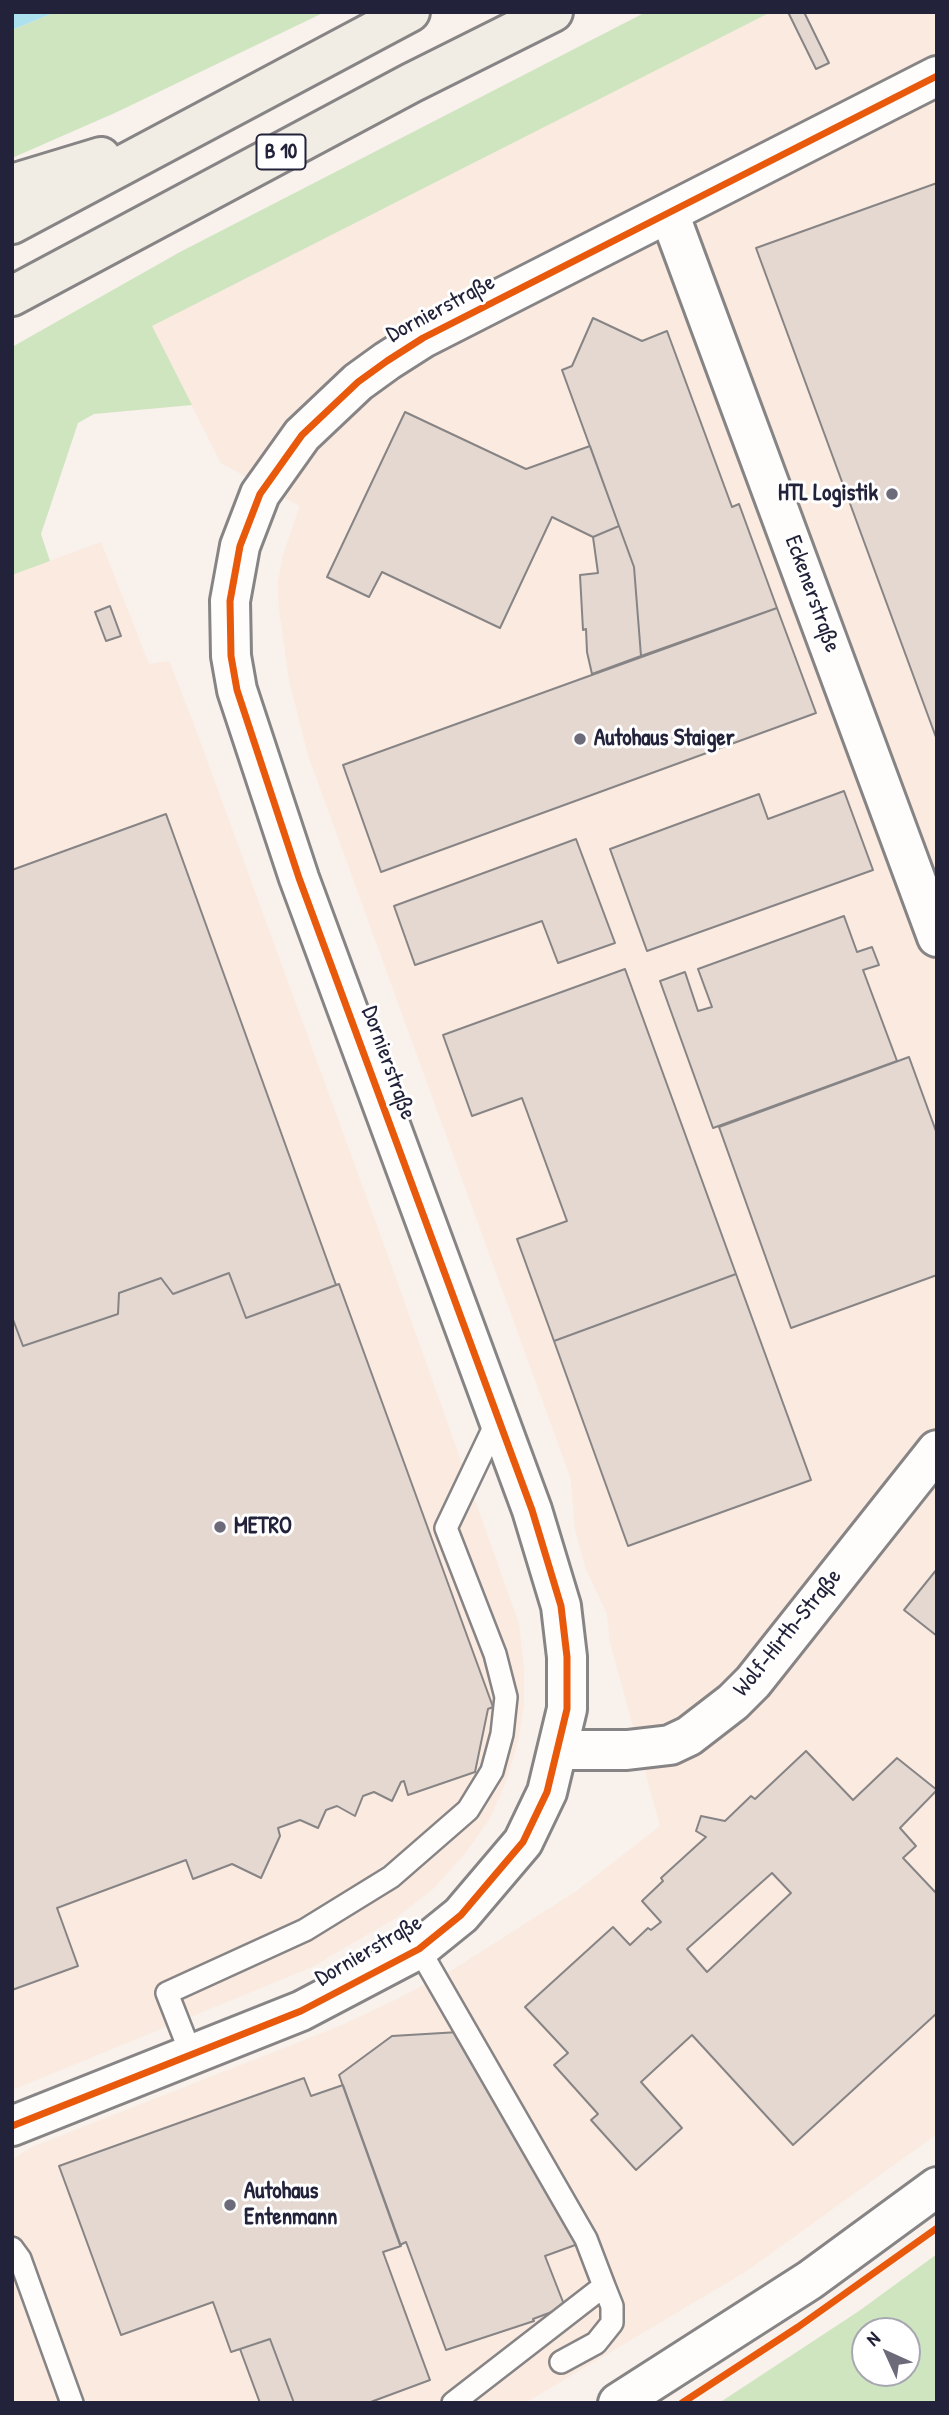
<!DOCTYPE html>
<meta charset="utf-8">
<style>
body{margin:0}
#map{position:relative;width:949px;height:2415px;overflow:hidden;background:#f8f1ec;font-family:"Patrick Hand",sans-serif}
canvas{display:block}
.frame{position:absolute;inset:0;border:14px solid #22223b;pointer-events:none}
.north{position:absolute;left:851px;top:2317px;width:70px;height:70px;box-sizing:border-box;background:#fff;border:2px solid #a7a7b1;border-radius:50%;rotate:315deg;font-size:19px;font-weight:700;line-height:28px;text-align:center;color:#22223b}
.north::after{content:'';display:block;margin:auto;width:24px;height:32px;background:#6d6a79;clip-path:polygon(50% 0,100% 100%,50% 72%,0 100%)}
</style>
<div id="map">
<canvas width="949" height="2415"></canvas>
<div class="frame"></div>
<div class="north">N</div>
</div>
<script>
const ctx = document.querySelector('canvas').getContext('2d');
ctx.lineJoin = 'round';
function paint(path, color) { ctx.fillStyle = color; ctx.fill(path, 'evenodd'); }
const poly = rows => new Path2D(rows.map(r => 'M' + r).join(''));
function trace(path, color, width, dash) { ctx.strokeStyle = color; ctx.lineWidth = width; ctx.lineCap = dash ? 'butt' : 'round'; ctx.setLineDash(dash || []); ctx.stroke(path); }
function label(font, color, halo, rows, align = 'center') {
  ctx.font = font + ' "Patrick Hand",sans-serif'; ctx.lineWidth = 6; ctx.setLineDash([]); ctx.textBaseline = 'middle'; ctx.strokeStyle = halo; ctx.fillStyle = color; for (const [text, x, y, turn = 0] of rows) {
    ctx.save(); ctx.translate(x, y); ctx.rotate((+turn || 0) * Math.PI / 180); ctx.textAlign = isNaN(turn) ? turn : align; if (halo) ctx.strokeText(text, 0, 0); ctx.fillText(text, 0, 0); ctx.restore();
  }
}
const built = poly([
 [771,12,937,12,937,2134,745,2272,525,2403,12,2403,12,2160,32,2147,340,2026,399,1998,454,1969,578,1890,660,1826,610,1642,607,1614,586,1569,575,1530,571,1479,308,755,289,680,279,609,278,582,283,555,300,506,221,463,151,326],
 [101,542,149,664,169,661,193,722,392,1267,519,1624,524,1669,524,1705,518,1742,505,1784,489,1820,464,1855,434,1888,394,1919,312,1967,12,2090,12,575]
]);
const green = poly([
 [56,12,325,12,117,112,12,158,12,30],
 [646,12,771,12,152,326,192,405,94,414,78,423,41,534,50,561,12,575,12,347,180,252],
 [937,2254,937,2403,719,2403,859,2311],
 [865,2331,907,2331,907,2373,865,2373]
]);
const water = poly([
 [12,12,56,12,12,30]
]);
const building = poly([
 [788,12,804,12,829,63,816,69,788,12],
 [937,183,937,740,756,248,937,183],
 [593,318,642,341,667,331,732,507,739,504,777,608,641,656,634,567,562,370,572,366,593,318],
 [405,412,526,469,590,446,619,526,593,537,552,517,500,628,382,572,369,597,327,577,405,412],
 [619,526,634,567,641,656,592,674,587,652,586,629,583,630,580,575,598,573,593,537,619,526],
 [110,606,121,636,106,641,95,612,110,606],
 [777,608,816,713,381,872,343,765,777,608],
 [844,791,873,870,647,951,610,849,759,794,768,819,844,791],
 [166,814,336,1285,246,1318,229,1273,173,1294,161,1278,119,1293,118,1314,23,1346,12,1317,12,870,166,814],
 [576,839,615,943,558,963,542,921,415,965,394,906,576,839],
 [844,916,857,952,872,947,879,965,863,970,897,1061,713,1128,660,981,685,972,698,1011,712,1007,698,969,844,916],
 [625,969,736,1274,554,1341,517,1239,567,1221,522,1098,472,1116,443,1035,625,969],
 [909,1057,937,1134,937,1275,791,1328,719,1127,909,1057],
 [229,1273,246,1318,339,1284,493,1707,488,1709,475,1772,408,1795,404,1781,401,1782,392,1801,374,1792,363,1796,355,1816,337,1806,326,1810,318,1828,300,1820,278,1828,280,1836,261,1878,232,1864,193,1879,186,1860,57,1908,78,1966,12,1990,12,1317,23,1346,118,1314,119,1293,161,1278,173,1294,229,1273],
 [736,1274,811,1480,628,1546,554,1341,736,1274],
 [937,1569,937,1636,904,1610,937,1569],
 [806,1751,853,1800,897,1758,937,1790,900,1828,916,1846,903,1858,937,1894,937,2013,793,2145,692,2035,641,2082,682,2128,636,2170,591,2120,598,2114,554,2065,568,2053,525,2007,613,1927,630,1945,648,1928,651,1930,661,1922,642,1901,663,1881,661,1878,706,1837,696,1831,701,1816,725,1821,751,1796,755,1799,806,1751],
 [772,1873,791,1893,707,1972,687,1949,772,1873],
 [459,2032,578,2244,545,2256,565,2307,533,2319,534,2321,446,2350,406,2242,400,2245,339,2075,392,2036,459,2032],
 [304,2078,311,2096,343,2085,401,2246,383,2252,430,2380,368,2403,294,2403,270,2339,231,2352,213,2302,121,2335,59,2166,304,2078],
 [270,2339,294,2403,260,2403,240,2349,270,2339]
]);
const service = poly([
 [419,1949,586,2239,604,2286,453,2403],
 [191,2054,167,1993,305,1930,391,1877,468,1810,492,1771,502,1734,506,1697,495,1654,446,1528,497,1421],
 [12,2248,20,2259,72,2403],
 [561,2362,596,2343,612,2323,612,2306,604,2286]
]);
const minor = poly([
 [669,213,937,937],
 [558,1750,627,1750,670,1745,689,1736,733,1702,753,1682,937,1450],
 [12,2126,301,2011,419,1949,461,1915,523,1842,547,1792,567,1709,567,1657,561,1606,532,1510,299,878,237,690,231,656,230,601,240,546,260,494,302,435,358,382,387,361,423,338,937,76]
]);
const secondary = poly([
 [618,2403,810,2280,937,2187]
]);
const trunk = poly([
 [12,184,101,157],
 [12,224,410,12],
 [12,296,411,83,553,12]
]);
const cycleway = poly([
 [12,2126,301,2011,419,1949,461,1915,523,1842,547,1792,567,1709,567,1657,561,1606,532,1510,299,878,237,690,231,656,230,601,240,546,260,494,302,435,358,382,387,361,423,338,937,76],
 [682,2403,798,2327,937,2228]
]);
const markers = [
 [892,494,7,"#6d6a79"],
 [580,739,7,"#6d6a79"],
 [220,1527,7,"#6d6a79"],
 [230,2205,7,"#6d6a79"]
];
const shields = [
 [281,152,49]
];
const shieldNames = [
 ["B 10",281,152]
];
const streetNames = [
 ["Dornierstraße",441,309,-28],
 ["Eckenerstraße",812,594,70],
 ["Dornierstraße",388,1063,70],
 ["Wolf-Hirth-Straße",788,1633,-51],
 ["Dornierstraße",369,1951,-30]
];
const poiNames = [
 ["HTL Logistik",878,494,"right"],
 ["Autohaus Staiger",594,739],
 ["METRO",234,1527],
 ["Autohaus",244,2192],
 ["Entenmann",244,2218]
];
paint(built, '#fbeadf');
paint(green, '#cfe5bf');
paint(water, '#aee1ee');
paint(building, '#e4d8d1');
trace(building, '#878486', 2);
trace(service, '#878486', 26);
trace(minor, '#878486', 44);
trace(secondary, '#878486', 44);
trace(trunk, '#878486', 44);
trace(service, '#fefdfc', 21);
trace(minor, '#fefdfc', 38);
trace(secondary, '#fefdfc', 38);
trace(trunk, '#f1ede4', 38);
trace(cycleway, '#e8590c', 7);
for (const [x, y, r, color] of markers) { const dot = new Path2D(); dot.arc(x, y, r, 0, 2 * Math.PI); ctx.fillStyle = color; ctx.fill(dot); trace(dot, '#fff', 2.5); }
for (const [x, y, w] of shields) { const box = new Path2D(); box.roundRect(x - w / 2, y - 17.5, w, 35, 5); ctx.fillStyle = '#fff'; ctx.fill(box); trace(box, '#22223b', 2); }
label('bold 21px', '#22223b', null, shieldNames);
label('23px', '#22223b', '#fff', streetNames);
label('bold 23px', '#22223b', '#fff', poiNames, 'left');
</script>
